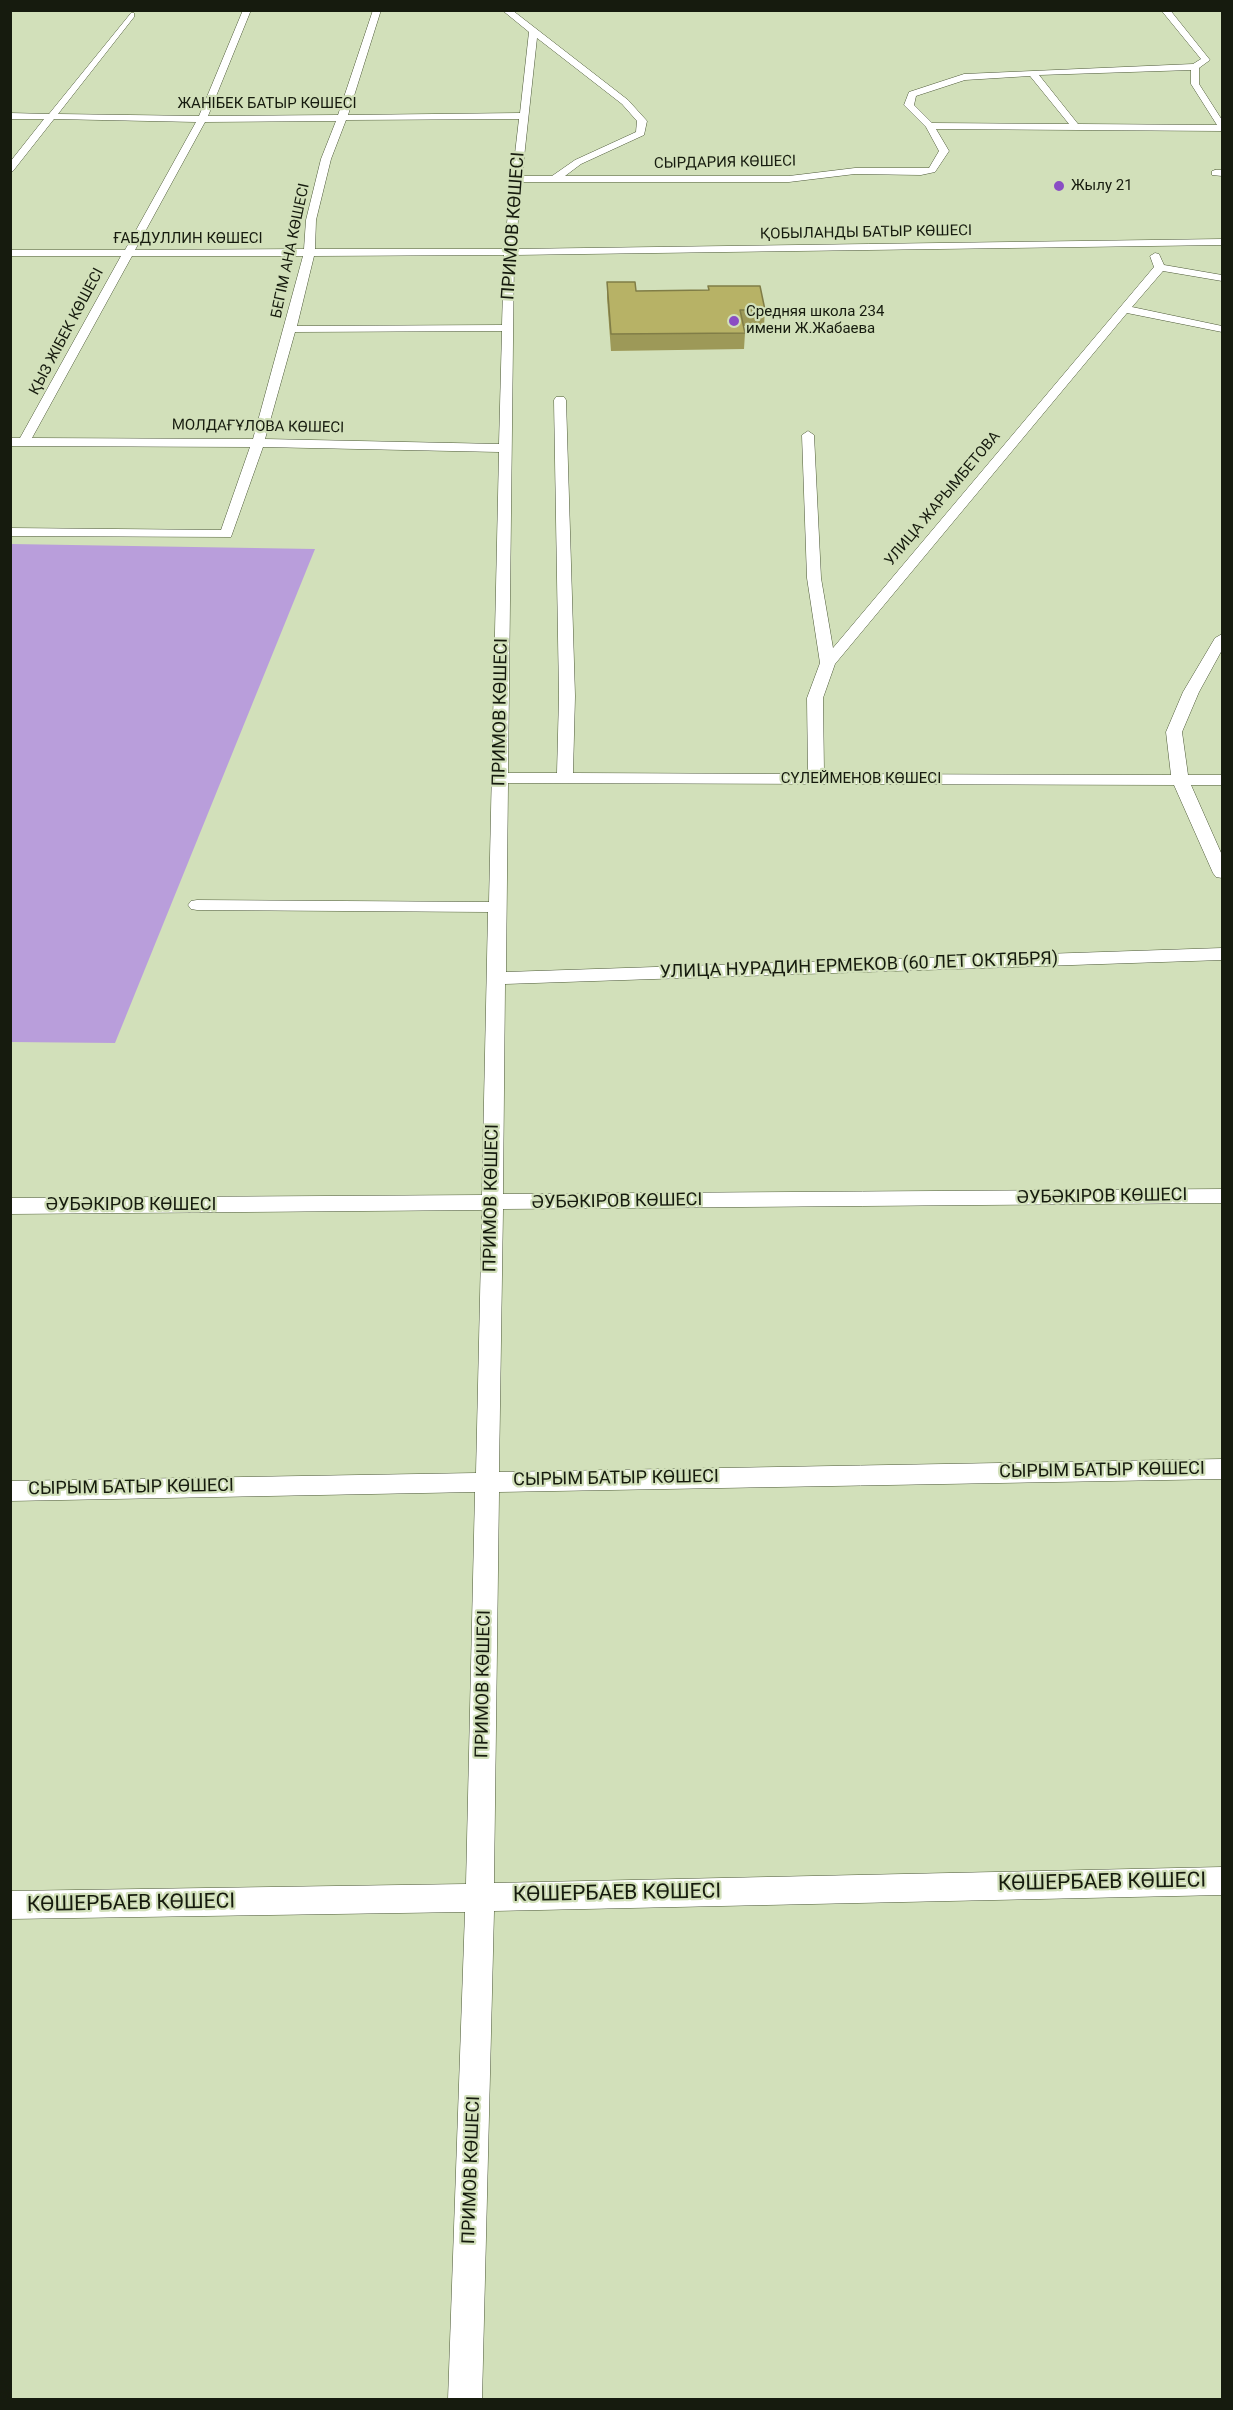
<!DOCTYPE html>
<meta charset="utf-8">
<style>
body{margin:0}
#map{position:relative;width:1233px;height:2410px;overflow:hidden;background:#d2e0ba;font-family:Roboto,sans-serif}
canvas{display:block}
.frame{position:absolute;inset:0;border:12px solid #161b0e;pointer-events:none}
</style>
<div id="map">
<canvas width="1233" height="2410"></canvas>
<div class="frame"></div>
</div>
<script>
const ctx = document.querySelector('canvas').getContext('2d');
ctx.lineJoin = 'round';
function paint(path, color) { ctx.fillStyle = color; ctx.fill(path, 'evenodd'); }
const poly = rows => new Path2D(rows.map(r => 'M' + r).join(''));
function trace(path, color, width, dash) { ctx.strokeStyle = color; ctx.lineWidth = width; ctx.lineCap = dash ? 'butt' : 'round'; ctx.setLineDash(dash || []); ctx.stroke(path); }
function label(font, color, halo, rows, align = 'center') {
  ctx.font = font + ' Roboto,sans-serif'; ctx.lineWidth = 4.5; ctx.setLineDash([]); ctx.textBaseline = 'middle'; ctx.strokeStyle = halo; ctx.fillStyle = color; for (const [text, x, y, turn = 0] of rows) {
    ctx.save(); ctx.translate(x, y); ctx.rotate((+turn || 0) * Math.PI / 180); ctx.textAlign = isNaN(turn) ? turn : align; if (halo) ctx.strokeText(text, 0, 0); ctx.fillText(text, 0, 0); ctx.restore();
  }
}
const green = poly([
 [11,544,315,549,115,1043,11,1042]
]);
const minor = poly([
 [243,10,251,10,208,116,338,115,373,10,381,10,348,115,520,113,529,32,502,10,512,10,628,100,647,121,644,135,581,164,565,176,789,176,855,168,929,168,939,151,926,127,904,105,909,92,964,74,1193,64,1201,59,1161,10,1170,10,1210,60,1199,68,1199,84,1222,120,1222,131,936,129,949,151,935,172,921,175,855,174,789,182,522,182,515,249,1222,239,1222,245,514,255,508,773,557,773,559,696,554,400,556,397,564,397,566,400,575,696,573,773,808,774,807,698,820,663,807,578,802,435,808,431,814,435,821,578,833,648,1154,267,1150,256,1155,253,1159,254,1164,265,1222,275,1222,281,1163,271,1132,307,1222,326,1222,332,1127,313,835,664,823,698,824,774,1171,775,1166,732,1183,692,1215,638,1222,634,1222,650,1199,692,1182,732,1188,775,1222,775,1222,785,1191,785,1222,855,1222,878,1216,877,1213,873,1174,785,508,783,506,972,1222,948,1222,960,505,984,503,1194,1222,1189,1222,1203,503,1209,499,1472,1222,1459,1222,1479,499,1492,494,1883,1222,1867,1222,1895,494,1911,482,2400,448,2400,465,1912,10,1919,10,1891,466,1884,475,1492,10,1501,10,1481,476,1473,482,1210,10,1214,10,1198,482,1195,488,912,197,910,191,909,188,905,191,901,197,900,489,902,499,452,263,447,231,537,10,536,10,528,221,530,250,447,10,446,10,438,20,438,121,256,10,256,10,250,125,250,196,122,54,119,13,171,10,172,10,162,44,119,10,119,10,113,49,114,131,13,134,13,134,17,58,114,199,116,243,10],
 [537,38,622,104,637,121,636,132,575,160,552,176,522,176,537,38],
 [1191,70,1191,84,1217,125,1078,124,1039,75,1191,70],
 [1030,76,1069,124,932,123,914,105,916,96,965,80,1030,76],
 [519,119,504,249,315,249,316,220,331,159,346,120,519,119],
 [336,121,321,159,306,220,304,249,135,250,205,122,336,121],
 [504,255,502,325,297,326,314,256,504,255],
 [132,256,303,256,253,439,32,438,132,256],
 [502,331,499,444,265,439,295,332,502,331],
 [1215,170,1222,170,1222,176,1212,175,1212,171,1215,170]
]);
const wall = poly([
 [607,282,636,291,708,290,708,286,765,310,764,326,743,326,745,333,744,349,611,351,607,298]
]);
const building = poly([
 [607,282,635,282,636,291,709,290,708,286,760,286,765,310,740,310,745,333,611,334,607,282]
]);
const markers = [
 [1059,186,6,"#8a4ec4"],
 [734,321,6,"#8a4ec4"]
];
const farStreetnames = [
 ["ЖАНІБЕК БАТЫР КӨШЕСІ",267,104],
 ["СЫРДАРИЯ КӨШЕСІ",725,163,-1],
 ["ҚОБЫЛАНДЫ БАТЫР КӨШЕСІ",866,233,-1],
 ["ҒАБДУЛЛИН КӨШЕСІ",188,239],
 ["БЕГІМ АНА КӨШЕСІ",291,251,-78],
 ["ҚЫЗ ЖІБЕК КӨШЕСІ",67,332,-62],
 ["МОЛДАҒҰЛОВА КӨШЕСІ",258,427,1],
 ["УЛИЦА ЖАРЫМБЕТОВА",943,499,-50],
 ["СҮЛЕЙМЕНОВ КӨШЕСІ",861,779]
];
const farPoinames = [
 ["Жылу 21",1071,186],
 ["Средняя школа 234",746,312],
 ["имени Ж.Жабаева",746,329]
];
const streetNames = [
 ["ПРИМОВ КӨШЕСІ",514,226,-86],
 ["ПРИМОВ КӨШЕСІ",501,712,-89],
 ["УЛИЦА НУРАДИН ЕРМЕКОВ (60 ЛЕТ ОКТЯБРЯ)",859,966,-2],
 ["ӘУБӘКІРОВ КӨШЕСІ",1102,1197,-1],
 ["ПРИМОВ КӨШЕСІ",492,1198,-89],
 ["ӘУБӘКІРОВ КӨШЕСІ",617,1202,-1],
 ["ӘУБӘКІРОВ КӨШЕСІ",131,1205],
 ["СЫРЫМ БАТЫР КӨШЕСІ",1102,1471,-1],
 ["СЫРЫМ БАТЫР КӨШЕСІ",616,1479,-1],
 ["СЫРЫМ БАТЫР КӨШЕСІ",131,1488,-1],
 ["ПРИМОВ КӨШЕСІ",484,1684,-89],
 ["ПРИМОВ КӨШЕСІ",472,2170,-88]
];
const nearStreetnames = [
 ["КӨШЕРБАЕВ КӨШЕСІ",1102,1883,-1],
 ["КӨШЕРБАЕВ КӨШЕСІ",617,1894,-1],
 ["КӨШЕРБАЕВ КӨШЕСІ",131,1904,-1]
];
paint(green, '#b99edb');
trace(minor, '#4c5837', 1);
paint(minor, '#fff');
paint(wall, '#9d9958');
paint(building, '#b7b266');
trace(building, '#807d47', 1.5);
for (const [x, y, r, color] of markers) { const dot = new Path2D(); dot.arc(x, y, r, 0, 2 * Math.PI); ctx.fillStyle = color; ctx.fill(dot); trace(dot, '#d2e0ba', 2); }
label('15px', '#161b0e', '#d2e0ba', farStreetnames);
label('15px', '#161b0e', '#d2e0ba', farPoinames, 'left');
label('18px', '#161b0e', '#d2e0ba', streetNames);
label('21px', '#161b0e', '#d2e0ba', nearStreetnames);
</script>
